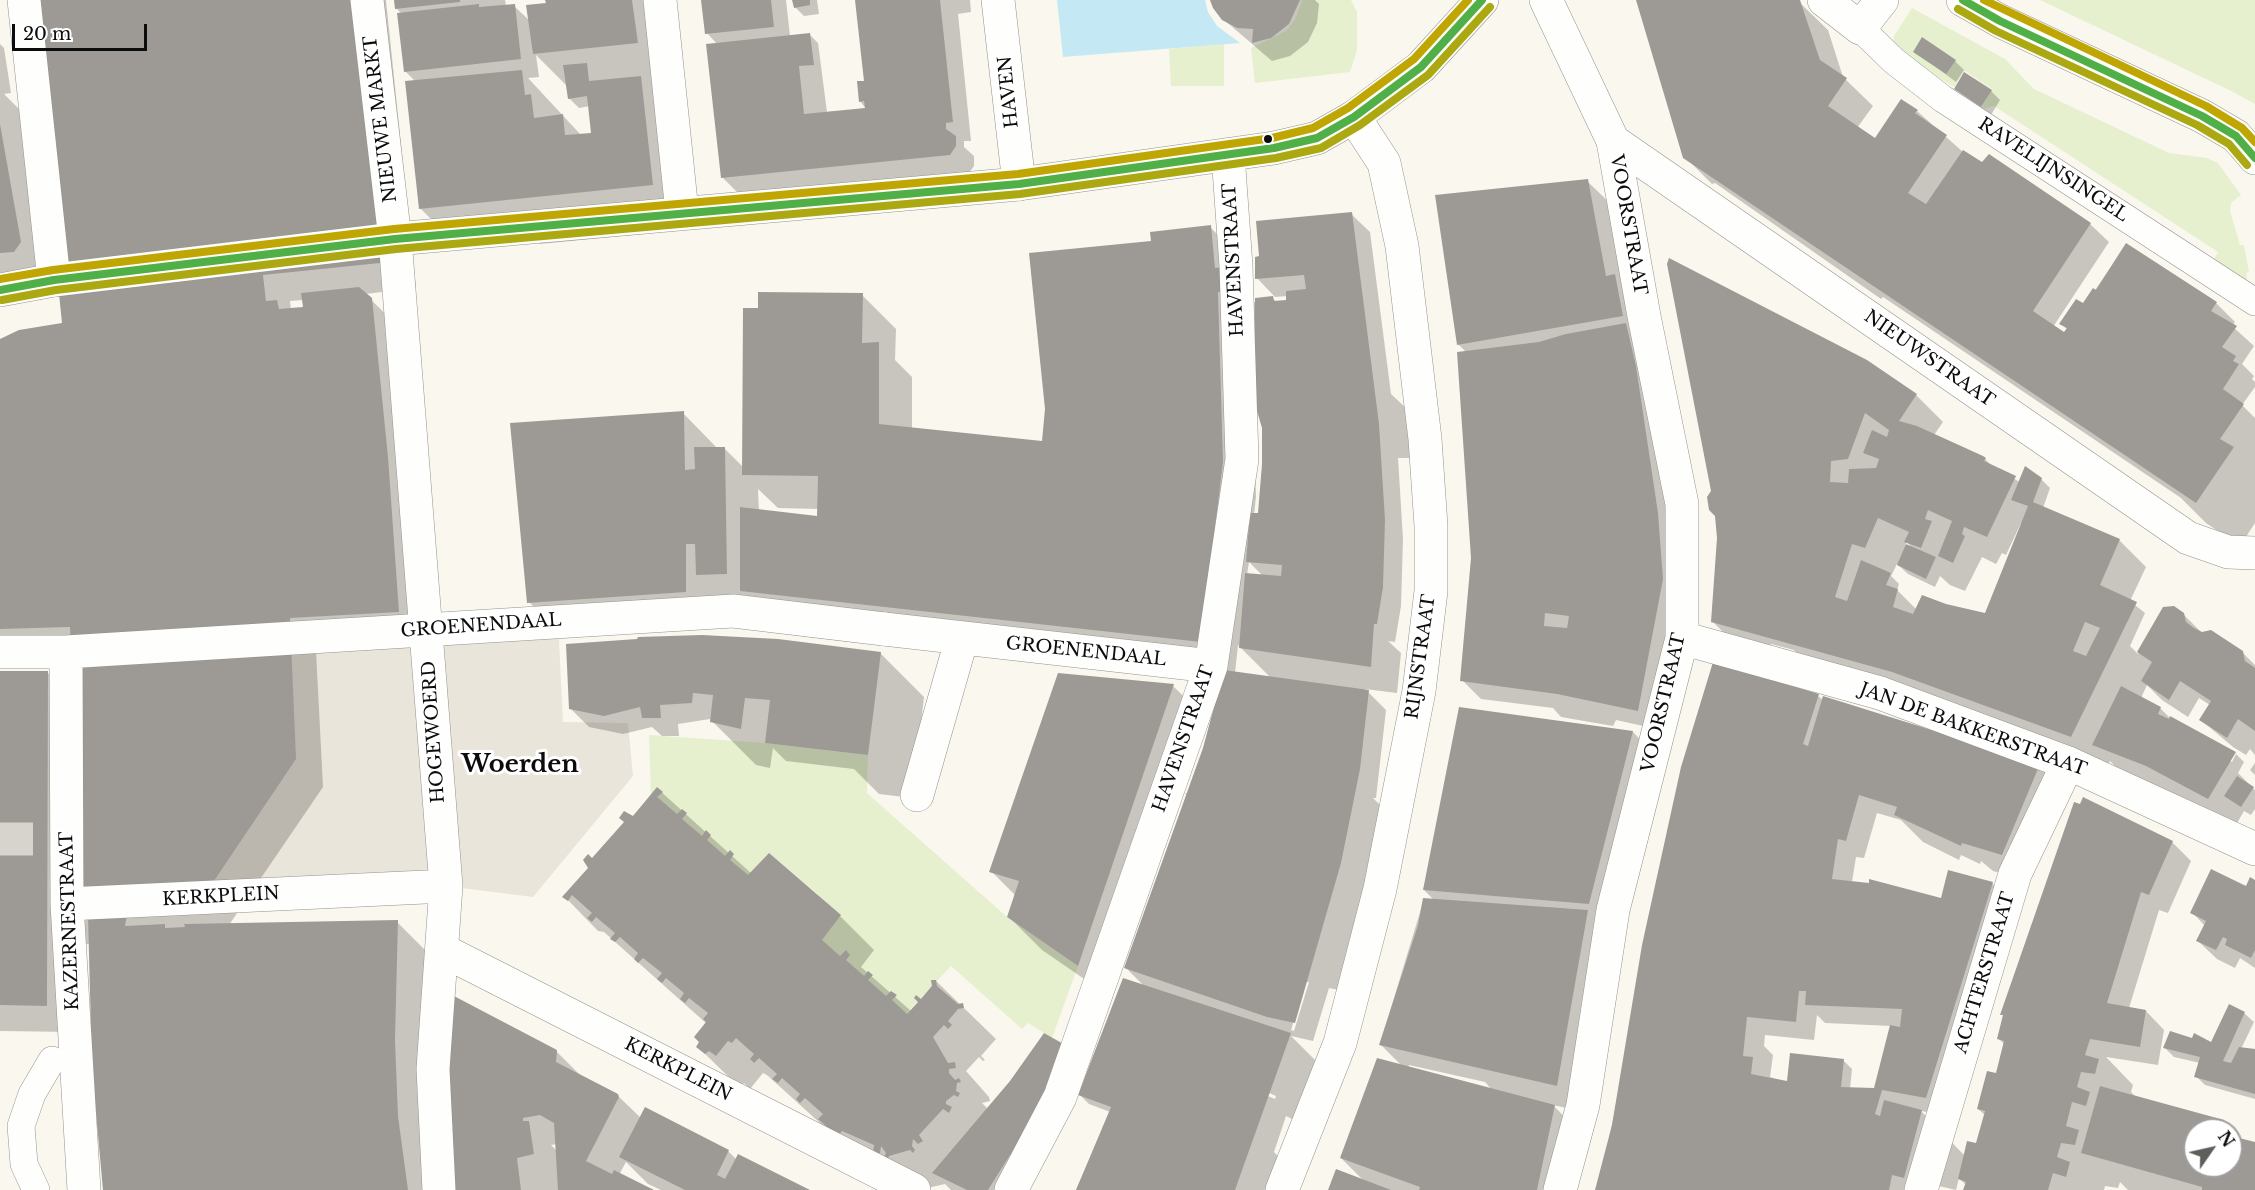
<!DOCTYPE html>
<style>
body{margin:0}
#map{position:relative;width:2255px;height:1190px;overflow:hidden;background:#faf7ef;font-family:"Libre Baskerville",serif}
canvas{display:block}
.north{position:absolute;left:2183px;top:1118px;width:60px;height:60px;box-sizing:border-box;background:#fff;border:2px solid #9e9e9e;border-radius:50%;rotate:56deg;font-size:16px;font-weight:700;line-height:24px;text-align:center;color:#0c0c0c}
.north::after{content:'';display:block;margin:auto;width:21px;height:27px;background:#5f5e5b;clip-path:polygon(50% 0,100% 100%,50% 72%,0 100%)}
.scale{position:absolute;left:12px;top:24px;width:135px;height:27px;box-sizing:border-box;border:3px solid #0c0c0c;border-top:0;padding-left:8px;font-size:18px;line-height:21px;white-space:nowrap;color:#0c0c0c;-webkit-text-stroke:4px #fff;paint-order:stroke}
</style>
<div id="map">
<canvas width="2255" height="1190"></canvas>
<div class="north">N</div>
<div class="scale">20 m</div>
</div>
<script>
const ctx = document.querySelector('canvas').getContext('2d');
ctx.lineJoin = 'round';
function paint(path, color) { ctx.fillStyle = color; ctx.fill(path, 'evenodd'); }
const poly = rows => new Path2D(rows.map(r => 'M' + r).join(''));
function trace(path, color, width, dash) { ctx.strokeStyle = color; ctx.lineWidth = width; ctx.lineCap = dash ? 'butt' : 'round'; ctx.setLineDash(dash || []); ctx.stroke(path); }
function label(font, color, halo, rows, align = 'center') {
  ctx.font = font + ' "Libre Baskerville",serif'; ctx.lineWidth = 6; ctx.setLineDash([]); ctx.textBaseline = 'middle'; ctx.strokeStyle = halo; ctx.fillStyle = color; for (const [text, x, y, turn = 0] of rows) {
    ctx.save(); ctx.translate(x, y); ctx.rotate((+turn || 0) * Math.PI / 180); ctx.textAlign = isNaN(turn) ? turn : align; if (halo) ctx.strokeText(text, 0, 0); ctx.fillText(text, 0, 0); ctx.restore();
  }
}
const green = poly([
 [1302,0,1351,0,1357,12,1357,50,1350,72,1255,83,1251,48,1286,31,1296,18],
 [2040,0,2255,0,2255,104,2229,90],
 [1912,8,2005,59,2034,89,2169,153,2207,158,2218,163,2241,195,2231,203,2230,211,2240,245,2244,245,2249,272,2246,273,2248,287,2211,264,2218,252,1994,106,1981,109,1992,89,1965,71,1954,87,1899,52,1893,45,1894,36],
 [1224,44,1224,86,1171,86,1169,49],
 [649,735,765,743,868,755,867,793,1007,917,1078,966,1052,1038,1028,1023,1022,1029,951,966,906,1014,820,939,818,894,769,854,748,879,651,794]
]);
const plaza = poly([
 [558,621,563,722,628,723,633,776,533,897,446,886,67,904,66,652]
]);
const water = poly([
 [1057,0,1205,0,1208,12,1217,26,1240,43,1063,57]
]);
const shadow = poly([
 [30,0,386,0,416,288,365,294,398,326,417,631,316,651,323,787,229,925,397,922,431,956,437,1190,106,1190,89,944,86,944,74,932,73,1032,0,1031,0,672,47,672,75,700,73,662,0,662,0,341,64,324,60,291,0,300,0,44,4,48,11,93,4,94,38,128],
 [303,300,304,309,291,310,290,301],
 [395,0,505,0,506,6,514,6,530,21,547,4,547,0,653,0,671,203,641,206,643,234,540,244,530,234,455,243,421,209,416,82,405,71,402,14,396,8],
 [536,55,568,87,569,98,579,108,590,106,593,133,581,135,528,78,539,77],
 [703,0,786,0,790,36,809,34,818,43,827,112,866,109,860,101,866,82,857,0,970,0,971,12,958,14,971,141,964,141,964,147,974,156,974,166,969,173,749,204,722,177,717,44,707,33],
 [794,0,817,0,819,14,804,16,795,7],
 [1212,0,1315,0,1319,4,1317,23,1308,42,1290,56,1272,61,1223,19],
 [1637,0,1797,0,1828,30,1843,77,1873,106,1857,128,1875,140,1917,111,1963,152,2090,224,2109,242,2053,327,2065,334,2068,330,2061,324,2084,306,2126,245,2216,303,2235,322,2232,326,2254,346,2242,364,2254,376,2252,379,2255,382,2255,387,2242,405,2255,418,2255,523,2240,546,2206,523,2181,498,1883,297,1881,299,1715,183,1712,184,1685,157],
 [1915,51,1955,61,1964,70,1956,82],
 [1956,89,1991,91,2000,100,1991,115],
 [1587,181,1615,208,1683,534,1657,729,1616,720,1613,726,1561,717,1553,708,1481,699,1462,680,1473,558,1466,352,1458,344],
 [1351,214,1370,232,1391,394,1407,409,1413,458,1398,458,1403,539,1401,606,1395,642,1388,641,1401,653,1397,693,1365,689,1386,710,1376,798,1373,798,1384,809,1339,990,1329,988,1313,1041,1291,1036,1317,1062,1296,1121,1286,1116,1274,1152,1299,1178,1294,1190,1076,1190,1110,1112,1089,1104,1080,1095,1145,987,1126,968,1187,795,1185,793,1189,793,1199,764,1224,674,858,633,858,643,785,634,758,608,563,636,529,602,683,413,717,448,724,448,744,468,759,309,862,295,896,329,895,360,912,377,912,429,1043,443,1153,242,1210,227,1244,261,1248,295,1256,304,1272,298,1277,302,1288,301,1288,296,1275,297,1257,278],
 [1251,326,1256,326,1262,425,1264,464,1260,515,1254,515,1256,497],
 [758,489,778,508,819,509,818,518,759,511],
 [1249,562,1263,576,1247,575],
 [1238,645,1271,678,1235,673],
 [1306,982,1309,982,1294,1031,1291,1030],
 [1234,1078,1276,1096,1275,1099,1234,1082],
 [1866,361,1916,395,1943,422,1934,435,1985,459,1994,468,2020,482,2041,479,2050,488,2043,508,2119,540,2146,567,2130,601,2145,613,2130,646,2138,654,2164,608,2183,614,2203,634,2242,652,2255,665,2255,755,2250,749,2246,755,2233,747,2201,720,2210,705,2199,698,2188,717,2162,700,2147,685,2141,698,2160,708,2171,719,2232,762,2236,754,2244,762,2238,773,2255,790,2255,809,2251,815,2244,811,2236,825,2137,789,2110,761,2105,770,1803,659,1794,650,1771,644,1769,650,1732,641,1713,622],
 [2021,523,2023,524,1986,617,1917,610,1897,590,1899,584,1891,576,1897,564,1908,574,1935,587,1940,576,1950,585,1965,591,1982,557,1996,564,2002,553,2006,555],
 [1907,542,1913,549,1905,545],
 [880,653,924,697,912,798,879,794,854,769,786,761,773,748,770,768,756,765,710,719,678,724,679,736,662,736,652,727,623,734,589,727,571,709],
 [1173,686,1207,719,1112,998,1042,950,1008,916,1016,896,991,871],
 [1818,696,1823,700,2039,766,2066,793,2029,881,1993,871,1981,861,1980,864,1961,855,1959,860,1923,842,1901,820,1877,813,1864,858,1856,857,1852,882,1942,900,1992,883,2010,902,1945,1115,1921,1111,1965,1156,1977,1145,1986,1116,1978,1109,1997,1074,2005,1045,1998,1038,2004,1016,2002,1014,2172,842,2191,861,2168,913,2159,910,2129,1008,2146,1011,2164,1030,2158,1065,2106,1057,2133,1085,2131,1092,2135,1096,2223,1121,2243,1141,2255,1144,2255,1190,2128,1190,2120,1182,2118,1188,2105,1186,2104,1190,1965,1190,1966,1185,1959,1178,1956,1190,1926,1183,1924,1190,1598,1190,1614,1115,1645,940],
 [1817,1015,1825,1023,1892,1026,1879,1091,1850,1089,1852,1069,1843,1060,1788,1083,1770,1077,1773,1055,1764,1046,1765,1035,1814,1040],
 [2195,1130,2231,1130,2231,1166,2195,1166],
 [1633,732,1659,759,1584,1112,1553,1105,1581,1134,1571,1190,1329,1190,1365,1182,1341,1158,1403,1067,1380,1044,1424,899,1434,900,1424,890],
 [1409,1065,1485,1082,1493,1091,1408,1068],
 [2255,763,2255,775,2250,770],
 [658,789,752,874,840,916,874,950,861,967,911,1011,936,981,996,1039,981,1056,985,1060,983,1061,979,1057,966,1071,989,1097,990,1101,982,1103,988,1109,1011,1082,1018,1190,951,1190,945,1184,923,1189,831,1133,767,1075,763,1073,750,1089,744,1083,739,1087,698,1047,707,1024,604,932,598,931,565,897,590,868,592,860],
 [2255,881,2255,968,2240,958,2235,968,2217,959,2198,941,2205,926,2192,912],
 [452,996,556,1051,581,1076,617,1095,641,1118,728,1151,737,1160,807,1190,661,1190,648,1184,626,1162,619,1175,650,1190,456,1190],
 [557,1144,557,1151,551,1145],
 [2244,1013,2254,1022,2241,1049,2255,1051,2255,1099,2205,1085,2196,1076,2200,1063,2174,1057,2165,1048,2212,1044]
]);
const building = poly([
 [29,0,363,0,390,262,263,275,266,301,277,300,279,309,303,307,301,293,359,287,372,298,388,457,399,612,290,618,296,759,193,912,127,915,125,926,165,924,165,928,185,927,184,924,398,920,395,1040,398,1116,408,1190,103,1190,92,1069,88,916,57,918,80,845,70,627,0,629,0,339,19,330,62,323],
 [394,0,460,0,460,2,395,9],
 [545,0,632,0,638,43,533,54,526,5,546,3],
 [701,0,771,0,774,27,705,34],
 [792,0,810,0,810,5,794,8],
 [855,0,940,0,953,122,946,123,946,129,956,136,956,146,950,155,721,178,706,44,810,33,814,65,799,66,804,114,865,108,864,101,859,102,857,81,864,81],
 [1210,0,1300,0,1289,24,1271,38,1252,43,1253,29,1237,28,1222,20,1213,8],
 [1636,0,1800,0,1820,60,1847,78,1828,106,1875,138,1901,99,1918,110,1915,113,1947,135,1908,193,1926,204,1963,150,1982,162,1989,154,2091,223,2033,311,2064,332,2067,328,2059,324,2076,299,2083,303,2093,288,2096,290,2126,243,2217,302,2211,311,2237,326,2222,347,2236,356,2233,361,2239,364,2223,389,2244,404,2220,439,2234,447,2196,503,1683,158],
 [479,4,479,7,515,4,521,59,404,72,397,13],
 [1922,37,1956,60,1946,74,1913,52],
 [587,63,589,81,641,76,653,185,419,209,405,81,522,70,525,95,531,94,534,118,563,114,565,135,591,133,587,96,568,99,563,65],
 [1964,72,1992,90,1981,107,1954,89],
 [0,124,21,242,14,252,0,253],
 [1588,179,1606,276,1615,274,1623,316,1457,345,1435,195],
 [1352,212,1379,424,1385,520,1383,587,1377,624,1374,624,1371,667,1239,648,1245,573,1281,576,1282,565,1246,562,1250,513,1258,513,1262,464,1262,428,1255,404,1255,298,1273,296,1274,301,1286,300,1286,291,1306,289,1304,275,1255,279,1255,257,1259,256,1256,221],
 [1211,225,1215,268,1222,267,1224,292,1218,292,1223,462,1201,642,740,591,740,507,817,516,818,476,742,475,743,308,758,308,758,292,863,293,862,343,879,342,879,424,1042,441,1045,409,1029,253,1151,241,1150,232],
 [1669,258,1867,360,1917,394,1899,421,1917,426,1983,456,1986,458,1984,461,2016,476,1987,537,1964,527,1962,534,1965,536,1953,563,1938,556,1952,521,1928,510,1925,519,1932,521,1921,548,1904,542,1909,532,1878,518,1865,548,1852,544,1835,597,1847,601,1861,560,1891,573,1886,585,1898,589,1893,607,1913,614,1922,595,1946,604,1985,613,2028,506,2011,500,2025,466,2042,478,2033,502,2120,539,2100,585,2137,602,2071,737,1892,672,1711,622,1717,538,1715,516,1709,510,1707,497,1711,491,1667,264],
 [1865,413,1889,430,1887,437,1872,430,1863,453,1879,459,1876,468,1849,469,1848,483,1830,482,1831,461,1848,459],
 [2085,622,2100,628,2086,656,2073,651],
 [1626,323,1636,366,1658,513,1663,579,1638,711,1557,694,1460,681,1471,558,1457,352,1539,342,1566,334],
 [1545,613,1569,616,1567,628,1544,626],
 [684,411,685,470,695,469,694,447,725,447,727,574,696,575,695,544,686,544,686,592,527,603,510,423],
 [1906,544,1936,557,1926,579,1897,565],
 [2174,606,2184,613,2186,622,2194,628,2202,632,2211,630,2243,651,2245,661,2255,668,2255,731,2238,719,2227,738,2199,720,2211,701,2180,681,2169,700,2141,681,2152,662,2137,652,2163,607],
 [702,635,778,639,881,652,868,755,765,743,770,700,745,698,741,729,710,722,713,695,693,693,692,703,660,705,661,718,642,718,640,707,604,716,569,709,566,644,637,639,638,637],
 [1713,662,1819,694,1803,744,1808,746,1823,696,2040,764,2002,855,1962,843,1961,846,1894,815,1897,807,1859,795,1846,841,1838,839,1832,879,1869,883,1869,879,1941,898,1948,870,1993,882,1926,1098,1882,1090,1875,1114,1880,1116,1884,1100,1922,1110,1904,1178,1892,1175,1889,1190,1595,1190,1612,1125,1642,945,1681,767],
 [1799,991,1806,991,1805,1005,1902,1009,1900,1027,1890,1025,1874,1088,1841,1087,1844,1059,1790,1053,1787,1081,1751,1074,1753,1057,1743,1056,1747,1017,1796,1022],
 [1224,670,1369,690,1360,769,1341,863,1295,1023,1267,1017,1124,968,1203,748],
 [0,671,48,671,47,1006,0,1005],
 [1058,673,1174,684,1078,966,1007,917,1019,881,989,872],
 [2121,686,2161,707,2158,714,2169,719,2170,716,2236,752,2208,799,2146,766,2092,745],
 [1459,707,1633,731,1589,904,1423,890],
 [2237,776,2254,787,2241,807,2224,796],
 [657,787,663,792,657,797,677,814,682,809,687,813,682,819,702,836,706,830,711,835,707,840,725,856,730,850,734,854,730,860,748,875,769,853,841,915,822,940,840,956,846,950,850,955,846,960,864,976,868,971,873,975,868,980,886,996,891,991,897,995,892,1000,907,1014,918,1002,914,998,916,995,921,999,932,986,931,980,936,980,937,986,958,1004,963,1003,964,1008,958,1009,948,1021,952,1025,948,1029,944,1025,933,1037,948,1063,955,1062,956,1068,949,1069,949,1073,955,1080,959,1078,961,1082,957,1083,956,1091,960,1093,958,1097,954,1095,946,1101,946,1104,952,1107,949,1113,943,1109,919,1135,923,1141,918,1144,913,1139,912,1146,915,1150,913,1153,910,1150,889,1156,888,1159,884,1157,886,1153,881,1146,880,1153,873,1153,874,1145,842,1131,838,1136,835,1134,818,1119,823,1114,805,1098,800,1103,796,1099,800,1094,782,1078,778,1083,772,1079,777,1074,759,1058,754,1063,750,1059,754,1054,736,1038,732,1043,728,1041,716,1056,709,1051,705,1054,696,1047,699,1042,694,1037,706,1022,703,1019,708,1013,689,998,685,1003,680,999,684,993,666,978,662,983,657,979,662,973,643,958,638,963,634,959,638,953,620,937,615,942,610,939,615,933,596,917,592,922,587,918,592,913,572,895,568,901,562,897,588,868,583,860,588,854,592,858,624,822,619,818,624,811,633,816],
 [2083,797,2173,841,2149,895,2141,892,2107,1003,2146,1010,2140,1047,2090,1039,2085,1055,2099,1059,2095,1074,2081,1072,2077,1087,2090,1092,2086,1106,2072,1102,2066,1126,2079,1130,2075,1145,2061,1143,2057,1157,2070,1162,2066,1177,2053,1173,2048,1190,1963,1190,1966,1182,1958,1179,1967,1141,1976,1143,1985,1111,1977,1109,1987,1071,1996,1073,2004,1041,1997,1039,2003,1015,2000,1015,2074,802,2080,804],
 [2211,869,2246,886,2250,877,2255,880,2255,950,2251,958,2225,945,2227,939,2223,937,2216,950,2196,941,2206,921,2190,913],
 [1423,898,1588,910,1557,1086,1379,1045,1418,925],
 [1123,978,1291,1033,1235,1190,1076,1190,1111,1107,1078,1095],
 [452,995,557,1050,556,1062,618,1094,619,1097,586,1161,612,1174,614,1170,654,1190,558,1190,554,1123,540,1115,523,1118,523,1121,529,1121,534,1154,517,1158,521,1190,454,1190,445,1136],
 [2229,1004,2245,1012,2223,1061,2231,1063,2239,1047,2255,1049,2255,1094,2194,1077,2200,1057,2163,1048,2170,1031,2192,1038,2194,1033,2211,1042],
 [1044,1033,1067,1046,1019,1156,1010,1155,988,1190,967,1190,932,1173,1010,1081],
 [1377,1058,1555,1105,1537,1190,1419,1190,1420,1187,1340,1158],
 [2100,1086,2224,1120,2221,1130,2195,1130,2195,1166,2231,1166,2231,1136,2255,1142,2255,1190,2202,1190,2202,1187,2081,1153],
 [645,1107,729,1150,717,1175,725,1179,738,1154,810,1190,685,1190,619,1157],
 [1336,1169,1391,1190,1328,1190]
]);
const pedestrianTunnel = poly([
 [0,839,47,839]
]);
const service = poly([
 [1860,28,1894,61,1943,99,2255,302],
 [36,1190,24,1164,21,1126,32,1094,52,1060]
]);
const pedestrian = poly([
 [395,239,446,886,433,1069,439,1190],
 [1682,638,1880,693,2068,763],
 [0,652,66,652,733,611,884,629],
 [66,652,67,904,84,1190],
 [67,904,446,886],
 [442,950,914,1190],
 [1560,1190,1583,1105,1613,910,1682,638,1682,504,1644,316,1613,141]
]);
const minor = poly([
 [24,0,54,280],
 [367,0,395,239],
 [660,0,682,212],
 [998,0,1019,184],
 [1546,0,1613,141,2188,538,2228,552,2255,553],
 [1824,0,1860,28,1882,0],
 [884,629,1211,666],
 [917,795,962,638],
 [1011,1190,1060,1097,1211,666,1242,459,1236,266,1228,155],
 [1282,1190,1340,1043,1380,889,1419,691,1431,591,1431,526,1425,439,1402,246,1384,163,1354,117],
 [1921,1190,2015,874,2068,763,2255,849]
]);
const tertiary = poly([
 [1963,0,2000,21,2202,116,2236,136,2255,158],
 [0,290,54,280,395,239,1019,184,1274,148,1317,138,1354,117,1421,67,1482,0]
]);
const bus1 = poly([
 [1963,0,2000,21,2202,116,2236,136,2255,158],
 [0,290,54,280,395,239,1019,184,1274,148,1317,138,1354,117,1421,67,1482,0]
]);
const bus2 = poly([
 [1958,9,1996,31,2197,125,2229,144,2247,165],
 [2,300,56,290,396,249,1020,194,1276,158,1321,148,1360,125,1428,75,1490,7]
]);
const bus3 = poly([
 [1984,0,2206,106,2242,128,2255,142],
 [0,279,53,270,394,229,1018,174,1272,138,1313,128,1348,108,1414,59,1468,0]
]);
const markers = [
 [1268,139,5,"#0c0c0c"]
];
const streetNames = [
 ["HAVEN",1009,92,-96],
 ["NIEUWE MARKT",381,119,-97],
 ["RAVELIJNSINGEL",2053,170,33],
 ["VOORSTRAAT",1628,225,80],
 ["HAVENSTRAAT",1234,260,-93],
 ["NIEUWSTRAAT",1929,359,35],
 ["GROENENDAAL",481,626,-4],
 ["GROENENDAAL",1086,652,6],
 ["RIJNSTRAAT",1421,657,-82],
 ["VOORSTRAAT",1664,703,-77],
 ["JAN DE BAKKERSTRAAT",1973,730,20],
 ["HOGEWOERD",434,732,-94],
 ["HAVENSTRAAT",1184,739,-71],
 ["KERKPLEIN",221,897,-3],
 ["KAZERNESTRAAT",70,921,-92],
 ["ACHTERSTRAAT",1985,973,-73],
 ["KERKPLEIN",678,1070,27]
];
const districtNames = [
 ["Woerden",520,765]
];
paint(green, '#e6f0ce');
paint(plaza, '#eae5da');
paint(water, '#c4e9f5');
paint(shadow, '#0003');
paint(building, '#9d9a95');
trace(pedestrianTunnel, '#d6d4cd', 33, [33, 16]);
trace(service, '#93928e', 28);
trace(pedestrian, '#93928e', 34);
trace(minor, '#93928e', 34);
trace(tertiary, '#93928e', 34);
trace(service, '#fefefd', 27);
trace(pedestrian, '#fefefd', 33);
trace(minor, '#fefefd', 33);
trace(tertiary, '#fefefd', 33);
trace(bus1, '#50af46', 8);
trace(bus2, '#aca812', 8);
trace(bus3, '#c0a603', 8);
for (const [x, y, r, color] of markers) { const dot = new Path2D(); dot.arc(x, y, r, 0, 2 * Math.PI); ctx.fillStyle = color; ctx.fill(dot); trace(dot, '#fff', 2); }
label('18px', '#0c0c0c', '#fff', streetNames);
label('bold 24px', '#0c0c0c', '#fff', districtNames);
</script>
